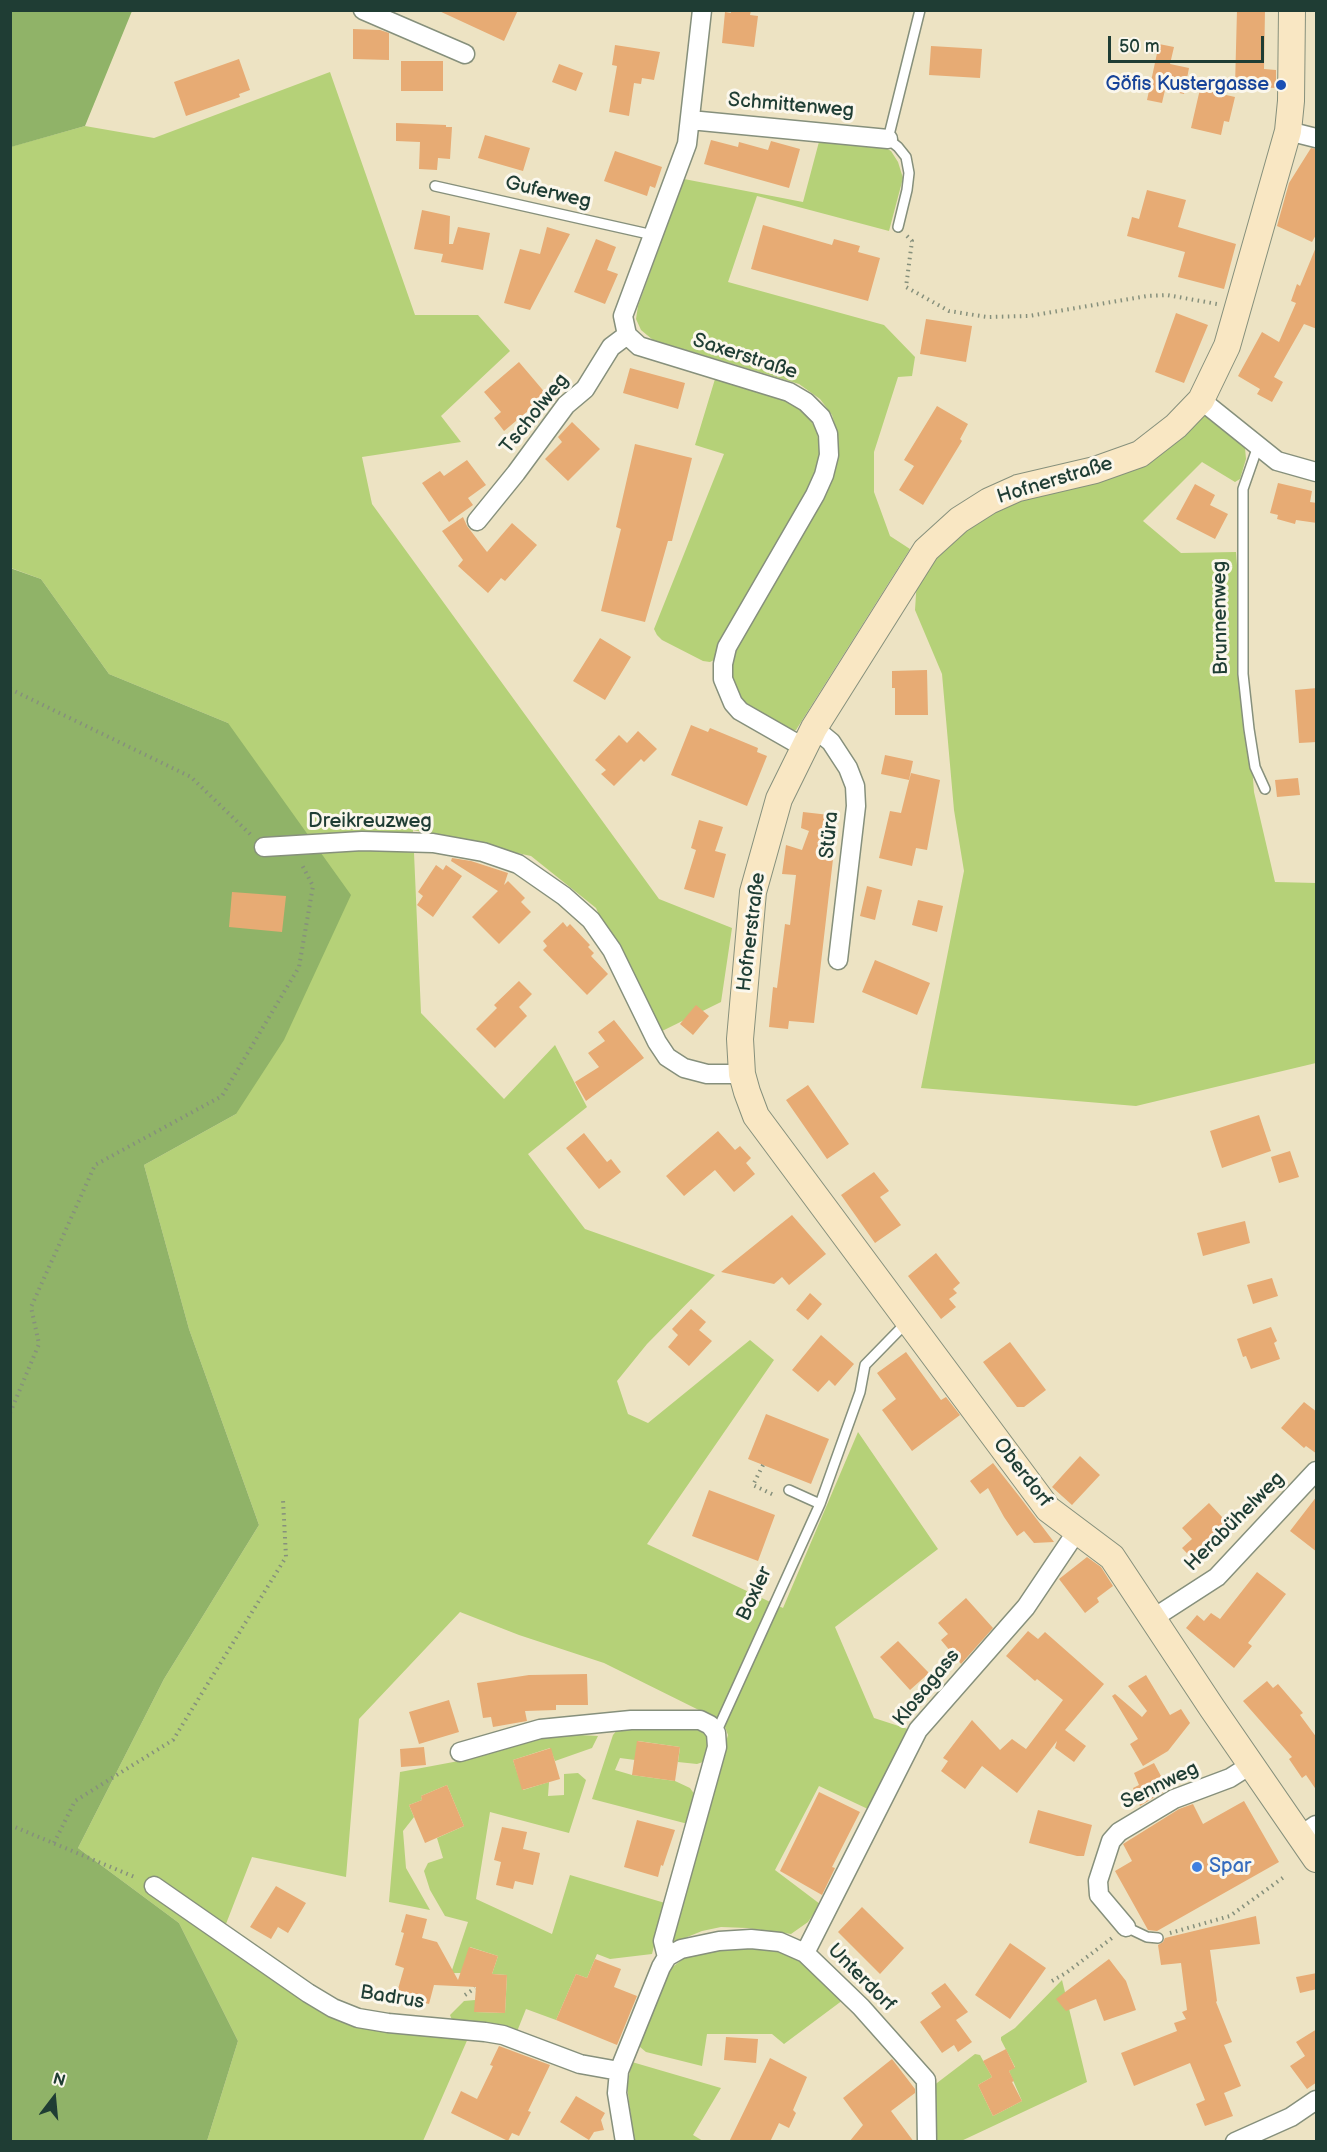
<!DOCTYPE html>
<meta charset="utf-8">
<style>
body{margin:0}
#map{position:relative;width:1327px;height:2152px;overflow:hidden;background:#ede3c3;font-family:"Balsamiq Sans",sans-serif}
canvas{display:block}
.frame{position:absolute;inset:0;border:12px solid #1f3d34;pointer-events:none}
.north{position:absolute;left:24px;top:2068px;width:60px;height:60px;-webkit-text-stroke:4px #fbf7ec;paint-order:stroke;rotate:16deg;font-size:16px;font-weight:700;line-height:24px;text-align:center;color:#1f3d34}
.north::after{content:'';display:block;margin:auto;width:21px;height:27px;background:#1f3d34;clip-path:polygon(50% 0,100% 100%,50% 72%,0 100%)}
.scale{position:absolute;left:1108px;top:36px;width:156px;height:27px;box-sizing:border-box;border:3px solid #1f3d34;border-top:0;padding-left:8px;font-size:18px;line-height:21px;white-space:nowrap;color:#1f3d34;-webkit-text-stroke:4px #fbf7ec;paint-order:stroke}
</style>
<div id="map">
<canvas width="1327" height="2152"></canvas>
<div class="frame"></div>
<div class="north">N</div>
<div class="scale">50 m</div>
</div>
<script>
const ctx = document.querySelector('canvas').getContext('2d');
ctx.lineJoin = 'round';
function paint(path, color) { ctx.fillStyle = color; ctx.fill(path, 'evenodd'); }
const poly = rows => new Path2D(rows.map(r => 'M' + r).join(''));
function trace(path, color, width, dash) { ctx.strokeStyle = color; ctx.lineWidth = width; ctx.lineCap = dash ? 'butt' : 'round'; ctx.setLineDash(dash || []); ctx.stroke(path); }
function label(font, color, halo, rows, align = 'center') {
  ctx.font = font + ' "Balsamiq Sans",sans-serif'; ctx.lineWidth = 6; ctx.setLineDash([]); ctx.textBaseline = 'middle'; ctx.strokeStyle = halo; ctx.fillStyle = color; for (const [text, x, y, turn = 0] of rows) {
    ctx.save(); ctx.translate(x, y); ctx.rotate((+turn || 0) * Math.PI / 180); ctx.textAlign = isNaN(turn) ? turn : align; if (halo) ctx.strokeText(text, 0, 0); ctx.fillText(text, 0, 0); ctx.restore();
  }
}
const green = poly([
 [330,72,415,315,478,315,510,351,441,416,461,442,362,457,372,504,659,899,732,928,721,1002,654,1035,596,908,531,856,413,830,421,1013,504,1099,555,1045,587,1107,528,1154,585,1229,715,1275,647,1344,617,1381,628,1414,648,1423,750,1340,774,1360,647,1544,783,1608,858,1432,938,1549,835,1627,874,1718,911,1730,870,1810,819,1786,775,1870,820,1904,808,1922,791,1934,747,1928,721,1927,702,1931,675,1942,671,1940,670,1935,728,1735,723,1722,604,1663,519,1635,460,1612,359,1719,346,1877,252,1857,224,1929,356,2021,469,2036,423,2141,207,2141,238,2041,179,1923,78,1848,164,1679,259,1525,189,1329,144,1165,236,1114,228,723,109,674,41,579,11,568,10,147,85,126,154,138],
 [820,138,880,145,891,151,898,162,903,178,889,231,757,196,728,282,884,325,915,357,912,376,898,377,874,452,874,492,890,536,910,549,796,730,790,731,747,709,738,695,731,676,732,657,836,452,837,432,832,415,820,399,799,384,653,340,641,330,636,319,638,306,684,179,803,202],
 [715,379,788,402,808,415,817,432,820,454,813,481,728,627,719,644,714,660,710,662,703,661,662,640,657,635,654,629,724,454,695,445],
 [1203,415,1212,417,1239,437,1245,448,1246,459,1240,479,1235,482,1202,462,1143,521,1181,553,1236,552,1254,792,1275,882,1316,883,1316,1063,1136,1106,921,1088,964,871,954,810,942,674,915,610,917,579,943,549,992,510],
 [625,1727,695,1728,703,1732,708,1739,705,1757,703,1762,697,1764,678,1762,680,1747,638,1741,635,1760,620,1758,615,1770,632,1775,675,1781,690,1788,695,1795,688,1824,592,1799,613,1735,618,1729],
 [541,1733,598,1736,592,1748,555,1761,550,1748,513,1760,523,1790,549,1782,548,1796,564,1795,564,1774,578,1773,586,1780,569,1833,490,1812,476,1899,552,1934,570,1875,665,1903,652,1954,610,1959,597,1954,587,1978,576,1974,556,2020,526,2009,516,2034,452,2020,450,2015,464,2001,475,2000,475,2012,505,2013,507,1975,492,1974,498,1956,470,1947,461,1973,451,1973,468,1922,445,1916,430,1890,424,1871,428,1863,443,1858,437,1838,464,1826,447,1785,421,1796,422,1800,409,1805,414,1817,403,1831,406,1868,430,1910,389,1902,400,1772,464,1760],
 [731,1945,786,1951,809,1968,843,2000,784,2044,772,2034,707,2034,702,2066,646,2052,640,2047,638,2043,670,1969,687,1956],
 [1062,1980,1087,2082,959,2142,934,2141,933,2086,975,2054,980,2055,992,2077,978,2085,993,2116,1022,2101,1009,2071,1015,2067,1001,2040,1001,2037,1015,2028],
 [632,2062,721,2088,693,2135,703,2141,634,2141,627,2086]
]);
const forest = poly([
 [11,10,132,11,85,126,11,147],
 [10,568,41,579,109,674,228,723,351,895,284,1040,236,1114,144,1165,189,1329,259,1525,164,1679,78,1848,179,1923,238,2041,207,2141,11,2141]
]);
const building = poly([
 [437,10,518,10,504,41],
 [731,10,751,10,750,15,758,16,754,47,722,43,725,12,731,13],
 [1237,10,1265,10,1264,69,1276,70,1276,88,1235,86],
 [353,29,380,30,389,33,389,60,353,59],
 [1159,44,1174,47,1170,64,1189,68,1184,94,1165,90,1162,103,1147,100],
 [615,45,660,52,654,80,642,78,641,84,634,83,629,116,609,112,617,66,612,65],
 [931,46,982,49,980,78,929,75],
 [239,59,250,90,239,94,240,97,186,116,174,82],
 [401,61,443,61,443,91,401,91],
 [559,64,583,73,576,91,552,82],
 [1200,89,1235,97,1229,122,1224,121,1221,135,1191,128],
 [396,123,446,125,446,127,452,127,450,159,438,158,437,170,419,169,420,142,396,141],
 [485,135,530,148,523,171,478,158],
 [711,140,738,147,739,142,768,150,771,141,800,149,789,188,704,164],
 [1311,148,1317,149,1317,233,1312,242,1277,226,1289,183],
 [615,151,662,167,655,188,650,186,647,196,604,181],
 [1147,190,1186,200,1178,227,1236,244,1224,289,1178,277,1185,252,1127,236,1132,217,1139,219],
 [422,210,450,216,449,244,453,244,458,227,490,233,483,270,441,262,443,254,414,249],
 [763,225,832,245,834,239,860,246,858,252,880,258,868,301,751,269],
 [547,227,570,234,530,310,504,303,520,249,540,254],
 [596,239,616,247,607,270,618,274,605,304,574,292],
 [1316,247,1317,329,1304,324,1274,377,1283,382,1272,402,1257,394,1260,389,1238,376,1262,332,1279,342,1296,303,1291,301,1297,284,1300,286],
 [1176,313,1208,325,1184,383,1155,372],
 [926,319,972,326,966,362,920,354],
 [519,362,547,395,504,431,494,418,501,412,484,392],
 [630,368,685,383,678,409,623,393],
 [937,406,968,424,960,439,962,441,923,505,899,490,914,466,904,460],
 [572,422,600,449,568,481,545,459,562,442,558,437],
 [635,444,692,458,672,541,668,541,645,622,601,611,621,529,616,527],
 [467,460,486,485,468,498,473,505,449,522,422,483,440,471,444,476],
 [1278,483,1312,491,1310,502,1317,503,1317,523,1296,520,1295,524,1277,519,1278,515,1270,513],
 [1195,484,1215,495,1210,505,1228,514,1215,539,1176,519],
 [463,517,467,526,487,552,512,523,537,545,505,581,501,578,488,593,458,566,463,560,442,531],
 [600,638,631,657,605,700,573,681],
 [927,670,928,715,895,715,895,688,892,688,892,671],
 [1317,688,1317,742,1299,743,1295,690],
 [691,725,708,732,710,728,758,748,757,752,767,756,747,806,671,775],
 [638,731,657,749,644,762,641,759,614,786,601,774,606,770,595,760,619,735,627,743],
 [885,755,913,761,909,780,881,774],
 [911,773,940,780,927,850,916,848,912,866,879,858,890,811,901,813],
 [1298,778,1300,795,1277,797,1275,780],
 [803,812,838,816,814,1023,789,1021,788,1029,769,1027,773,987,777,988,785,924,790,925,796,875,782,874,786,845,802,850,809,831,801,828],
 [699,820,723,827,715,851,726,854,714,898,684,889,696,850,691,848],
 [452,858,471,861,508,873,504,885,508,881,525,898,521,902,531,912,499,944,472,917,498,891,451,861],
 [436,865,443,870,446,865,462,876,433,917,417,905,423,896,418,892],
 [867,886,882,890,875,920,860,916],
 [232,892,286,896,282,932,229,927],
 [918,900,943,906,937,932,912,925],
 [563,922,567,927,570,924,590,945,588,947,594,953,591,956,608,974,587,995,543,950,547,946,543,941],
 [875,960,930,983,917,1015,862,992],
 [519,981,532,994,519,1007,527,1016,495,1048,476,1029,497,1008,494,1005],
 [696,1005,709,1016,693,1035,680,1024],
 [614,1020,644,1058,586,1101,575,1082,599,1067,588,1053,605,1041,598,1032],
 [808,1085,849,1144,827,1159,786,1100],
 [1259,1115,1271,1151,1222,1168,1210,1131],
 [718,1131,735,1150,740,1146,751,1158,746,1163,755,1174,734,1192,715,1170,684,1196,666,1176],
 [584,1133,607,1162,611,1159,621,1172,599,1189,566,1148],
 [1290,1151,1299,1177,1279,1183,1271,1157],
 [874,1172,889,1191,880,1197,901,1225,875,1243,841,1195],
 [792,1215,826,1254,789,1285,782,1277,774,1284,721,1272],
 [1245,1221,1250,1243,1203,1256,1197,1233],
 [936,1253,960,1283,953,1289,957,1293,949,1299,956,1307,941,1319,908,1276],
 [1272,1278,1278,1296,1253,1304,1247,1285],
 [810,1293,822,1304,808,1320,796,1310],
 [691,1309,706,1322,699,1330,712,1341,689,1366,668,1347,678,1335,672,1329],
 [1271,1327,1277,1341,1274,1343,1280,1359,1251,1369,1246,1356,1243,1357,1237,1339],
 [821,1335,854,1364,835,1386,829,1380,818,1392,792,1370],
 [1010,1342,1046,1390,1024,1407,1017,1407,983,1362],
 [906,1352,941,1400,946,1397,960,1415,912,1451,882,1410,896,1399,877,1373],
 [1304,1402,1317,1412,1317,1454,1306,1446,1304,1448,1281,1428],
 [766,1414,829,1439,811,1484,748,1459],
 [1080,1456,1100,1475,1072,1505,1052,1487],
 [993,1463,1019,1496,1054,1542,1034,1543,1024,1531,1017,1536,1004,1517,988,1488,980,1494,970,1481],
 [709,1490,775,1515,758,1561,692,1536],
 [1317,1496,1317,1552,1290,1531],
 [1209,1503,1235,1531,1208,1556,1207,1554,1197,1564,1182,1548,1192,1539,1182,1528],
 [1087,1557,1101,1567,1113,1586,1097,1598,1099,1602,1085,1613,1059,1579],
 [1257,1572,1286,1594,1248,1643,1252,1646,1234,1668,1186,1628,1197,1615,1204,1621,1211,1613,1220,1619],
 [966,1598,993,1628,961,1664,941,1640,948,1634,938,1623],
 [1028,1631,1038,1639,1045,1632,1104,1684,1065,1730,1086,1746,1074,1762,1055,1748,1057,1741,1017,1793,982,1766,965,1789,941,1771,948,1761,943,1758,972,1720,1000,1750,1012,1739,1026,1749,1063,1700,1037,1679,1035,1681,1006,1656],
 [898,1641,929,1673,910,1690,880,1657],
 [587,1674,588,1705,556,1705,556,1710,525,1711,527,1721,493,1727,491,1717,483,1718,477,1683,529,1675],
 [1146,1675,1170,1715,1181,1709,1190,1723,1168,1751,1143,1766,1130,1744,1138,1739,1112,1696,1115,1694,1142,1717,1147,1711,1128,1686],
 [1267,1681,1273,1688,1278,1684,1303,1713,1300,1715,1317,1738,1317,1791,1306,1775,1302,1778,1289,1759,1292,1757,1243,1701],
 [449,1700,459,1732,419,1744,409,1712],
 [637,1741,680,1747,675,1781,632,1775],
 [424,1747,426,1765,401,1767,400,1749],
 [551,1748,560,1779,522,1790,513,1760],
 [1154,1763,1168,1789,1140,1806,1133,1788,1139,1785,1134,1773],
 [447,1785,464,1826,425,1843,409,1805,422,1800,421,1796],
 [819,1792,860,1812,832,1867,835,1868,822,1895,780,1871],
 [1244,1801,1279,1862,1157,1931,1148,1930,1115,1871,1132,1861,1123,1844,1179,1809,1193,1804,1203,1824],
 [1038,1810,1092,1825,1084,1856,1077,1856,1029,1843],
 [637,1820,675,1830,663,1866,661,1865,658,1877,624,1867],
 [502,1827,527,1832,523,1849,540,1853,533,1885,515,1881,513,1889,496,1885,501,1862,494,1860],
 [276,1886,306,1903,288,1933,278,1927,271,1939,250,1927],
 [862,1907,904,1948,880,1974,838,1932],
 [406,1914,427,1919,422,1938,437,1942,458,1980,469,1947,498,1956,492,1974,507,1975,505,2013,474,2012,476,1987,434,1985,429,2004,396,1996,404,1968,395,1965,404,1933,401,1932],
 [1256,1916,1260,1944,1210,1950,1217,2001,1216,2002,1232,2042,1224,2045,1241,2086,1224,2093,1233,2116,1205,2126,1196,2104,1205,2100,1190,2063,1134,2086,1121,2053,1177,2031,1174,2023,1186,2019,1182,2012,1187,2010,1181,1963,1161,1965,1158,1945,1163,1942,1165,1938],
 [1010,1943,1046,1968,1010,2019,975,1995],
 [595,1959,621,1969,614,1987,637,1996,617,2045,556,2020,576,1974,587,1978],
 [1109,1959,1126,1981,1136,2010,1104,2021,1096,1999,1066,2011,1056,1999],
 [1317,1973,1317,1989,1300,1993,1296,1977],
 [945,1983,968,2012,956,2020,972,2042,958,2052,954,2045,942,2053,920,2022,941,2007,931,1993],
 [1317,2029,1317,2082,1307,2089,1290,2066,1305,2056,1296,2042],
 [726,2037,758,2039,756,2063,724,2060],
 [499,2046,550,2065,528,2111,531,2112,519,2136,512,2133,508,2141,451,2113,461,2091,477,2099,493,2066,490,2065],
 [1006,2049,1015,2068,1009,2071,1014,2081,1012,2082,1022,2101,993,2116,978,2085,992,2077,983,2061],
 [770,2058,807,2077,793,2110,796,2113,789,2128,779,2123,770,2142,729,2142],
 [892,2059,915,2089,915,2093,891,2111,914,2142,849,2142,863,2125,843,2098],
 [576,2096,605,2113,601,2120,604,2130,594,2132,589,2140,560,2122]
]);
const path = poly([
 [907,236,912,241,906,287,949,311,987,317,1029,316,1147,296,1167,295,1217,304],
 [10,689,191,777,251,835],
 [10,1413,39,1344,31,1307,95,1165,222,1096,299,967,313,886,301,863],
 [763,1465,753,1485,776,1496],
 [10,1825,137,1878],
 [54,1843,75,1801,173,1740,286,1557,283,1500],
 [1170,1933,1230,1916,1284,1877],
 [1052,1981,1066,1973,1112,1938],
 [465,1995,475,1988]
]);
const lane = poly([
 [435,186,653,235],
 [898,227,907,190,909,173,906,157,898,147,888,139,920,10],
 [1258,446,1243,489,1243,674,1249,729,1255,767,1265,789],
 [820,1504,860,1392,865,1365,908,1321],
 [716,1733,820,1504,789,1490],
 [1126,1927,1147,1937,1158,1938]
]);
const street = poly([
 [363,10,465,54],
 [702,10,687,144,623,316,627,335,639,346,789,392,806,402,821,417,828,434,829,455,824,475,815,495,727,647,723,664,723,679,733,703,740,711,803,747],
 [690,120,888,139],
 [1288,131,1316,138],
 [1201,400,1277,461,1316,472],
 [477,521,516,473,566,405,585,389,611,347,627,335],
 [814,728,831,742,848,768,855,786,856,806,838,960],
 [264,847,362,841,433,843,483,852,518,864,564,896,591,920,612,950,657,1042,667,1057,684,1068,707,1074,742,1074],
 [1152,1619,1217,1577,1316,1471],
 [460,1752,540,1729,631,1720,700,1720,710,1725,716,1733,717,1747,663,1941,667,1957],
 [1300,1836,1316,1825],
 [154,1886,308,1993,333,2008,358,2018,388,2023,485,2032,503,2035,580,2064,619,2071],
 [1126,1927,1099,1895,1098,1881,1111,1841,1119,1832,1174,1799,1230,1778,1252,1764],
 [805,1953,918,1730,1026,1607,1077,1531],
 [625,2142,617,2093,619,2071,661,1967,667,1957,681,1949,719,1941,751,1939,780,1942,805,1953,861,2007,926,2080,927,2142],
 [1235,2142,1291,2117,1316,2100]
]);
const secondary = poly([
 [1292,10,1291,101,1288,131,1227,346,1201,400,1176,426,1140,454,1095,470,1018,488,989,501,959,520,926,550,814,728,779,799,753,892,740,1039,742,1074,747,1092,756,1116,1048,1509,1112,1557,1212,1708,1316,1859]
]);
const markers = [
 [1281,85,6,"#1a4fb4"],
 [1197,1867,6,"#3f7fe0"]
];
const transitNames = [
 ["Göfis Kustergasse",1269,85]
];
const streetNames = [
 ["Schmittenweg",791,106,5],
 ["Guferweg",548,193,13],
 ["Saxerstraße",745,357,18],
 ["Tscholweg",535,414,-51],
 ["Hofnerstraße",1055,481,-17],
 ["Brunnenweg",1221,618,-91],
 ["Dreikreuzweg",370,822],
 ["Stüra",830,835,-84],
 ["Hofnerstraße",752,932,-83],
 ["Oberdorf",1022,1473,52],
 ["Herabühelweg",1235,1522,-45],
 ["Boxler",755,1594,-65],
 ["Klosagass",927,1688,-51],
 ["Sennweg",1160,1786,-26],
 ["Unterdorf",861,1978,45],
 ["Badrus",392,1998,9]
];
const shopNames = [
 ["Spar",1209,1867]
];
paint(green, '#b5d178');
paint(forest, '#90b368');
paint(building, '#e7ab74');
trace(lane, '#86907c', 12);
trace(street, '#86907c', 21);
trace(secondary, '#86907c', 28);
trace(path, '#86907c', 4, [1.5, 4.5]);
trace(lane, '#fff', 9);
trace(street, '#fff', 18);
trace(secondary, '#f9e7c3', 26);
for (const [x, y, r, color] of markers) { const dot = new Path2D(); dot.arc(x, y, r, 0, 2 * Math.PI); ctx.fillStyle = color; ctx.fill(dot); trace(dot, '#fbf7ec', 2); }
label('20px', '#164399', '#fbf7ec', transitNames, 'right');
label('20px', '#1f3d34', '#fbf7ec', streetNames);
label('20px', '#366cbe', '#fbf7ec', shopNames, 'left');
</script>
